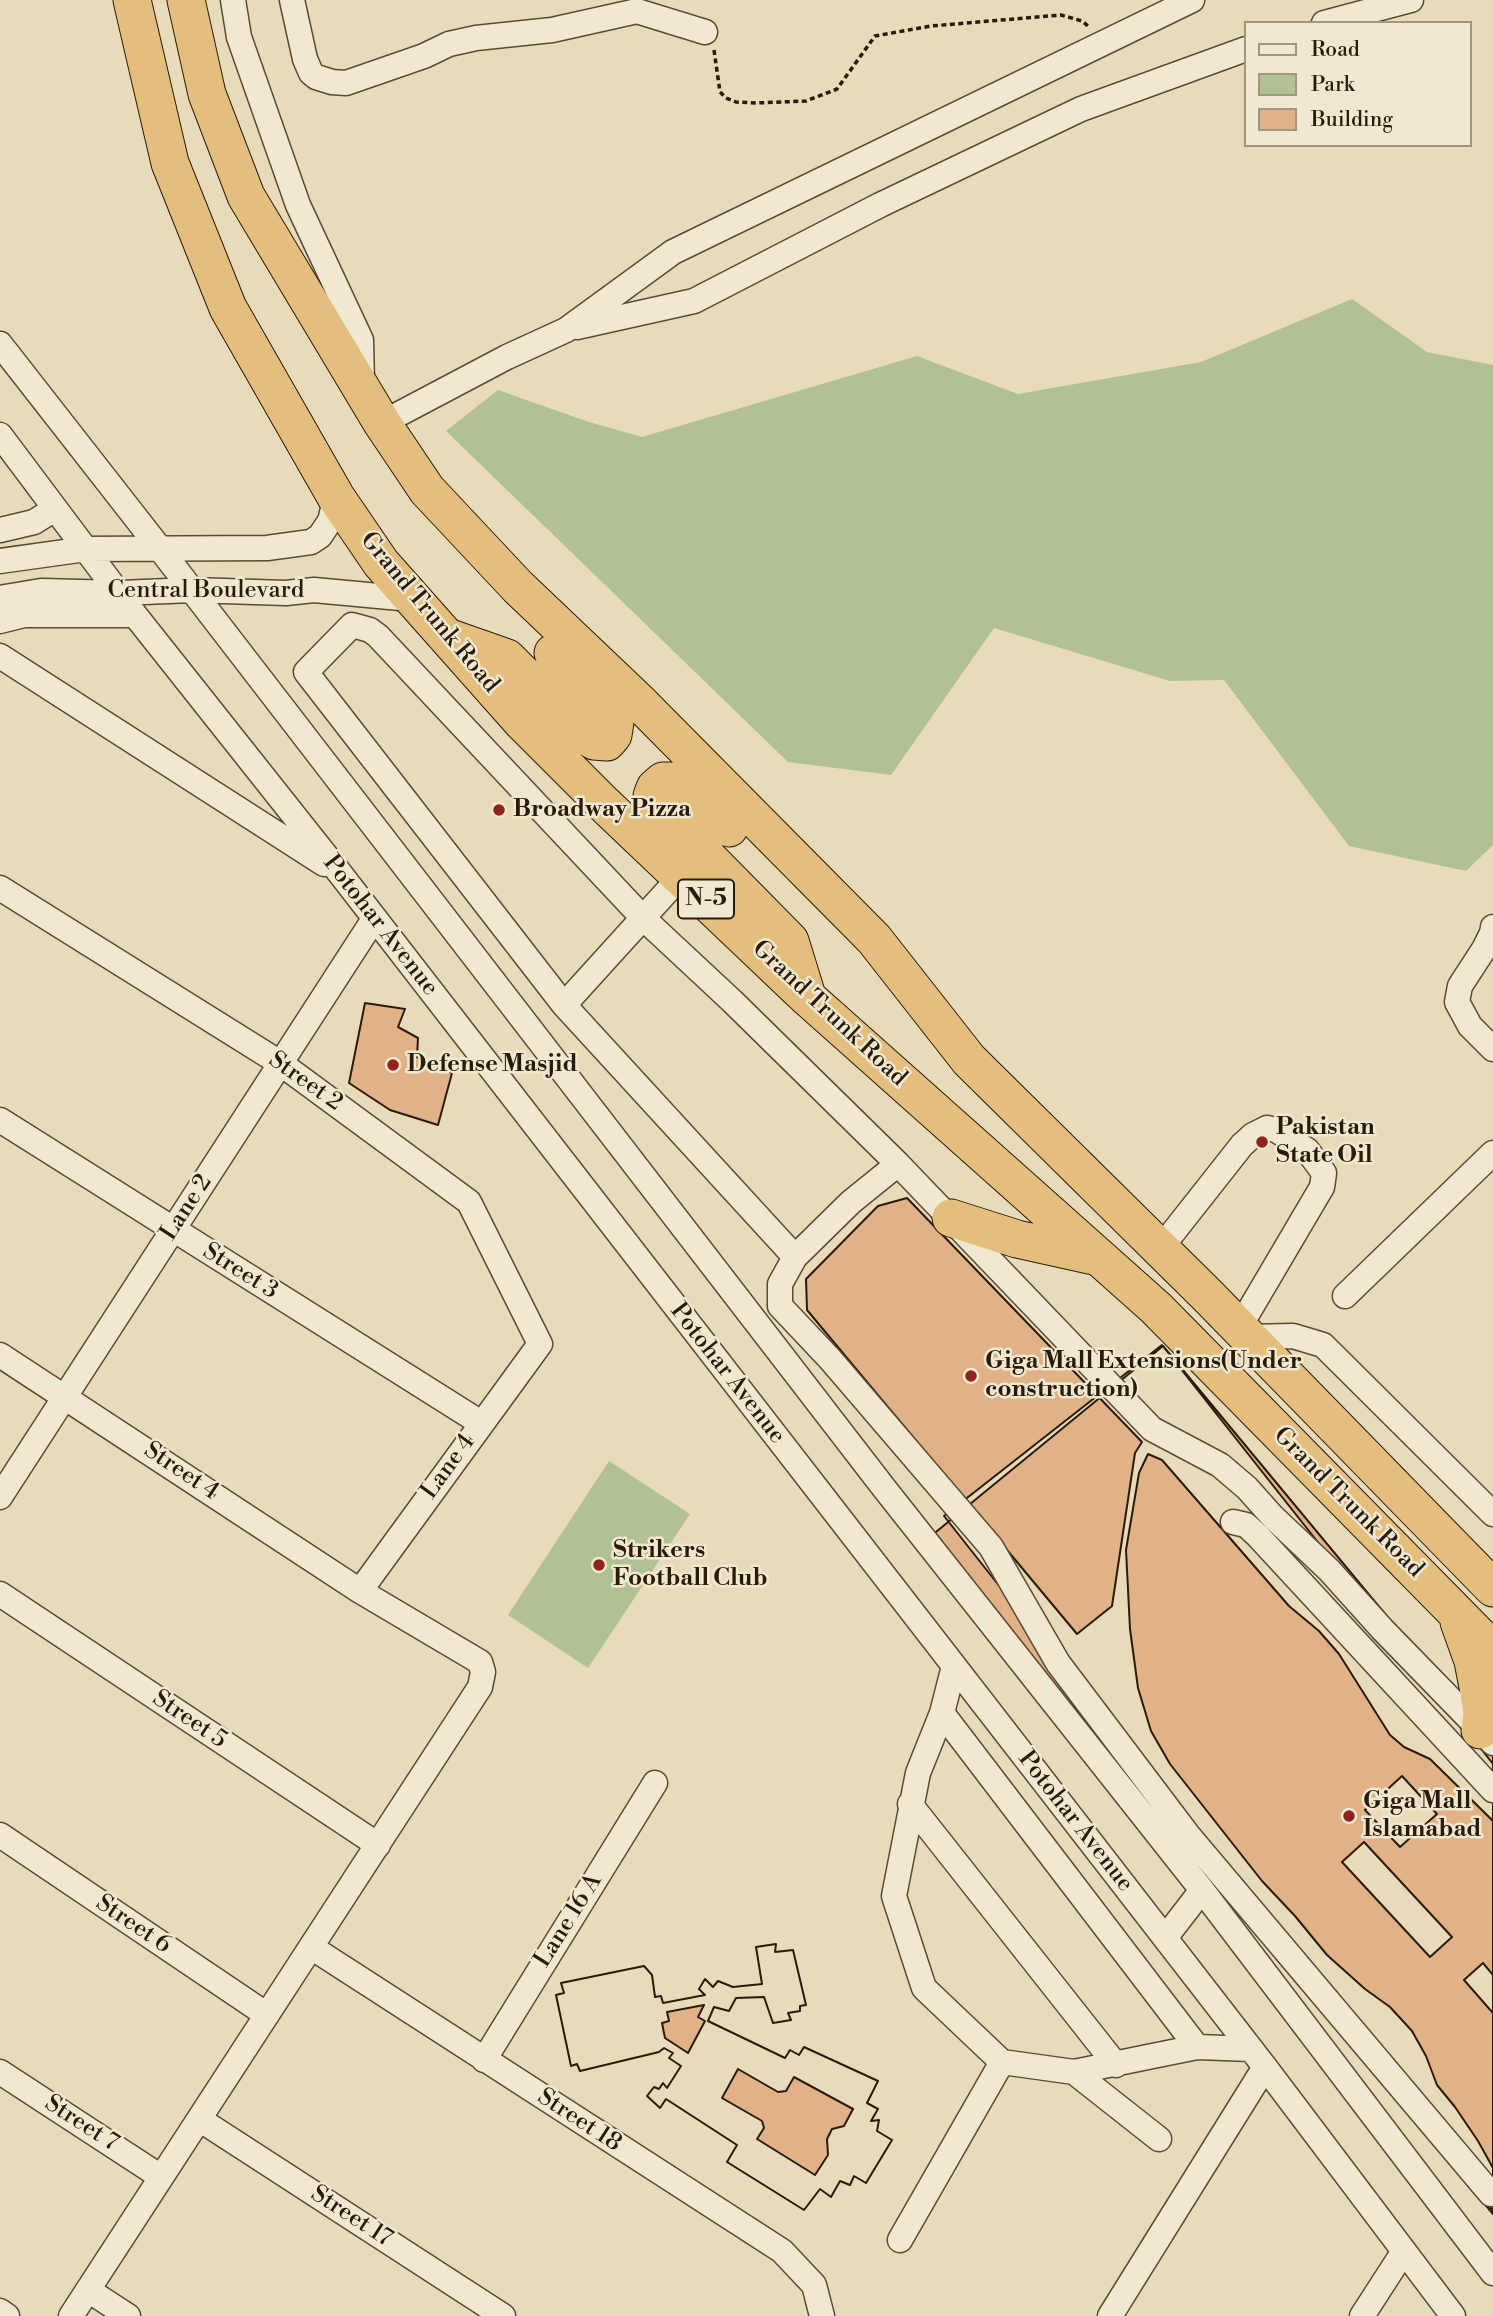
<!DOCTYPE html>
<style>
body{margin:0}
#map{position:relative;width:1493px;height:2316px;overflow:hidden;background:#e9dbb9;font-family:"Libre Bodoni",serif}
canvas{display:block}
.legend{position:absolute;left:1244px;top:21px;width:228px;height:126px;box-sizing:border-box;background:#f1e8d2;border:2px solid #a19681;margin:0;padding:9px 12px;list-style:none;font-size:21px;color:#2a1b08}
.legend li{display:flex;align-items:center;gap:14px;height:35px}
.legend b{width:35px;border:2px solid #a19681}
</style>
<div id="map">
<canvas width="1493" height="2316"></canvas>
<ul class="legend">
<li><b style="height:9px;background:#f1e8d2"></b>Road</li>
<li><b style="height:19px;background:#b1c193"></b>Park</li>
<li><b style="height:19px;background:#e1b188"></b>Building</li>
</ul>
</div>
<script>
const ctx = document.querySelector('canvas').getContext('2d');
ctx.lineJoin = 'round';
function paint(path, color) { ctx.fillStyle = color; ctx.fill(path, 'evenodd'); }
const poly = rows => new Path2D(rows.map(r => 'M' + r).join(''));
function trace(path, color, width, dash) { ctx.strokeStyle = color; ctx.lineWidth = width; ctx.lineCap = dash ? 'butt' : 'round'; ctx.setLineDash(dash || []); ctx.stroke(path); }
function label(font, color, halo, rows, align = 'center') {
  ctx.font = font + ' "Libre Bodoni",serif'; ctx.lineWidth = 5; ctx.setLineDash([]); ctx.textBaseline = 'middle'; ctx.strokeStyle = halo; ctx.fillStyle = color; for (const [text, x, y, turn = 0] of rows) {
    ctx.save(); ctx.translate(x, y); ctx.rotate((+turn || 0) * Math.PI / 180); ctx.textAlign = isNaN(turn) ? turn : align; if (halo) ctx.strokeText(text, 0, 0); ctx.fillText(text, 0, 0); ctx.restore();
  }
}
const green = poly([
 [1352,299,1427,352,1493,365,1493,845,1466,871,1349,846,1224,680,1170,681,994,628,891,775,788,762,446,431,498,390,589,422,642,437,917,356,1018,394,1201,362],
 [609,1461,690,1514,588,1668,508,1615]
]);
const building = poly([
 [365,1003,405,1009,398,1027,418,1038,417,1057,452,1073,438,1125,390,1110,349,1083,365,1003],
 [907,1198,1142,1442,1135,1453,1112,1606,1077,1634,807,1310,806,1279,878,1206,907,1198],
 [1162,1345,1493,1764,1493,2211,944,1516,1162,1345],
 [1163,1346,1493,1744,1493,2214,931,1536,1163,1346],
 [1148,1454,1162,1460,1289,1606,1319,1631,1339,1654,1390,1735,1404,1747,1430,1759,1493,1821,1493,2168,1478,2141,1455,2107,1437,2085,1426,2056,1412,2031,1390,2007,1365,1989,1327,1955,1295,1916,1262,1881,1170,1764,1151,1731,1138,1688,1130,1629,1126,1550,1139,1473,1148,1454],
 [1402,1776,1437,1814,1400,1847,1365,1810,1402,1776],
 [1364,1842,1452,1937,1430,1957,1342,1862,1364,1842],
 [776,1944,775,1952,793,1950,806,2005,800,2006,800,2011,788,2013,791,2020,773,2023,764,1997,736,1998,729,2011,714,2007,708,2021,785,2058,790,2050,799,2055,804,2047,878,2081,867,2103,878,2109,871,2121,879,2120,877,2131,892,2140,866,2183,854,2176,850,2185,840,2181,831,2197,820,2189,804,2210,727,2162,737,2145,666,2099,660,2108,647,2096,654,2087,659,2089,663,2083,667,2088,681,2066,669,2058,673,2053,664,2048,659,2052,580,2071,577,2064,571,2066,556,1995,564,1993,561,1983,644,1966,652,1975,655,1997,661,1996,663,2003,705,1995,699,1989,705,1979,713,1987,718,1981,733,1987,762,1984,756,1947,776,1944],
 [704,2005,698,2017,705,2021,688,2053,665,2038,662,2023,669,2021,667,2012,704,2005],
 [738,2069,778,2092,786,2091,794,2077,853,2109,844,2126,832,2129,827,2139,828,2155,815,2175,757,2139,764,2128,762,2121,722,2098,738,2069],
 [776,1944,775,1952,793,1950,806,2005,800,2006,800,2011,788,2013,791,2020,773,2023,764,1997,736,1998,729,2011,714,2007,708,2021,785,2058,790,2050,799,2055,804,2047,878,2081,867,2103,878,2109,871,2121,879,2120,877,2131,892,2140,866,2183,854,2176,850,2185,840,2181,831,2197,820,2189,804,2210,727,2162,737,2145,666,2099,660,2108,647,2096,654,2087,659,2089,663,2083,667,2088,681,2066,669,2058,673,2053,664,2048,659,2052,580,2071,577,2064,571,2066,556,1995,564,1993,561,1983,644,1966,652,1975,655,1997,661,1996,663,2003,705,1995,699,1989,705,1979,713,1987,718,1981,733,1987,762,1984,756,1947,776,1944],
 [1483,1963,1493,1975,1493,2013,1464,1980,1483,1963]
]);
const path = poly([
 [714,50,720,92,726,98,736,102,756,103,806,101,837,89,875,36,931,26,1061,15,1082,21,1088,26]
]);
const minor = poly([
 [233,0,239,37,298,205,361,340,362,384],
 [292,0,305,59,311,73,316,77,332,82,346,83,424,56,449,44,476,38,552,30,637,11,705,32],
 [1324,23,1411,0],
 [577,327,694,301,880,205,1081,109,1246,49],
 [0,344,161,550,884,1488,1202,1890,1493,2273],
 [382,423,507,357,566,330,673,252,1192,0],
 [0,435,135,615,342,876,1265,2067,1453,2316],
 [0,530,34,522,55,509],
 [0,561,86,549,267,548,311,542,320,536,330,521,336,497],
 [0,598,41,591,120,593,192,590,286,593,314,590,411,599],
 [0,621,24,615,135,615],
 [0,656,324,864],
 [0,888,280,1063,469,1202,540,1344,360,1591],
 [1493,927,1492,933,1484,949,1460,986,1457,1002,1470,1026,1493,1049],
 [564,1005,681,876],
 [0,1120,481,1423],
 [898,1164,851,1202,795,1257,780,1284,780,1306,830,1359,991,1547,1058,1663,1188,1835,1491,2194,1493,2192],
 [1160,1249,1242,1145,1253,1135,1267,1128,1276,1130,1307,1150,1324,1173,1322,1187,1239,1328],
 [795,1257,564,1005,306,672,352,625,370,630,378,636,643,918,732,1001,898,1164,1152,1429,1220,1465,1247,1488,1272,1516,1329,1570,1383,1630,1493,1743],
 [1345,1296,1493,1153],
 [1247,1337,1293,1336,1323,1345,1493,1514],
 [0,1355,360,1591,480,1662,483,1672,480,1687,71,2316],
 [0,1497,374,919],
 [1233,1522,1246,1525,1258,1536,1493,1790],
 [0,1594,378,1845],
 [954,1666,942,1713,918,1773,894,1896,924,1988,1002,2062,1074,2072,1197,2047,1251,2049],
 [942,1713,1197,2047],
 [910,1804,1116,2065],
 [0,1835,267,2015],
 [1165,1938,1202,1890],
 [311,1947,782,2251,814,2285,822,2316],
 [484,2060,655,1783],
 [0,2072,161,2177],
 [1074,2072,1159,2139],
 [199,2119,503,2316],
 [900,2240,1002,2062],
 [88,2290,128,2316],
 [0,2311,7,2316],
 [1110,2316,1265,2067],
 [1362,2316,1404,2251]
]);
const highway = poly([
 [132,0,170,163,228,308,336,497,381,563,522,722,604,804,808,998,1156,1308,1493,1650],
 [186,0,207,94,246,196,382,423,427,490,518,587,641,704,874,939,969,1060,1208,1296,1493,1588],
 [450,638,507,658,583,734,594,741,607,742,613,735,615,722,610,712,553,653],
 [729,828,684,784,675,781,663,781,655,788,652,796,654,803,790,941,806,993],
 [951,1218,1017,1239,1098,1257],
 [1459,1622,1473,1661,1479,1692,1482,1714,1480,1730]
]);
const markers = [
 [499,810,7,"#8f2418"],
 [393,1065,7,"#8f2418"],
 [1262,1142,7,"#8f2418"],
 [971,1376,7,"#8f2418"],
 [599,1565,7,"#8f2418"],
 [1349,1816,7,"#8f2418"]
];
const shields = [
 [706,899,56]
];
const shieldNames = [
 ["N-5",706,899]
];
const streetNames = [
 ["Central Boulevard",206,591],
 ["Grand Trunk Road",429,613,50],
 ["Potohar Avenue",380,926,52],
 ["Grand Trunk Road",829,1014,43],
 ["Street 2",305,1082,35],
 ["Lane 2",187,1208,-57],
 ["Street 3",240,1272,32],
 ["Potohar Avenue",727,1374,52],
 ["Lane 4",449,1467,-54],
 ["Street 4",181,1472,34],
 ["Grand Trunk Road",1348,1503,45],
 ["Street 5",189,1720,34],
 ["Potohar Avenue",1075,1822,52],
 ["Lane 16 A",569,1921,-58],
 ["Street 6",133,1925,34],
 ["Street 18",579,2121,33],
 ["Street 7",81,2124,33],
 ["Street 17",351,2217,33]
];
const poiNames = [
 ["Broadway Pizza",513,810],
 ["Defense Masjid",407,1065],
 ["Pakistan",1276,1128],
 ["State Oil",1276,1156],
 ["Giga Mall Extensions(Under",985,1362],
 ["construction)",985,1390],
 ["Strikers",613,1551],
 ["Football Club",613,1579],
 ["Giga Mall",1363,1802],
 ["Islamabad",1363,1830]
];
paint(green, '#b1c193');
paint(building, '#e1b188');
trace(building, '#2a1b08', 2);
trace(minor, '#5a4b34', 27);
trace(highway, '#2a1b08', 39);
trace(path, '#2a1b08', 3.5, [5, 3.5]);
trace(minor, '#f1e8d2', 24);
trace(highway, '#e4be7c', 37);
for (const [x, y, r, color] of markers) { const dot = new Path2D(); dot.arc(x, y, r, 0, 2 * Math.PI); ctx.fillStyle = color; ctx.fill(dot); trace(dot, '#f1e8d2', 2.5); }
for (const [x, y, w] of shields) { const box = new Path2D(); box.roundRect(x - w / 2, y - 19.5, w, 39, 5); ctx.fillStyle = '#f1e8d2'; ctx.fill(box); trace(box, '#2a1b08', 2); }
label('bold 23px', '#2a1b08', null, shieldNames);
label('24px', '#2a1b08', '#f1e8d2', streetNames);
label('bold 24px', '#2a1b08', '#f1e8d2', poiNames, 'left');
</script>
